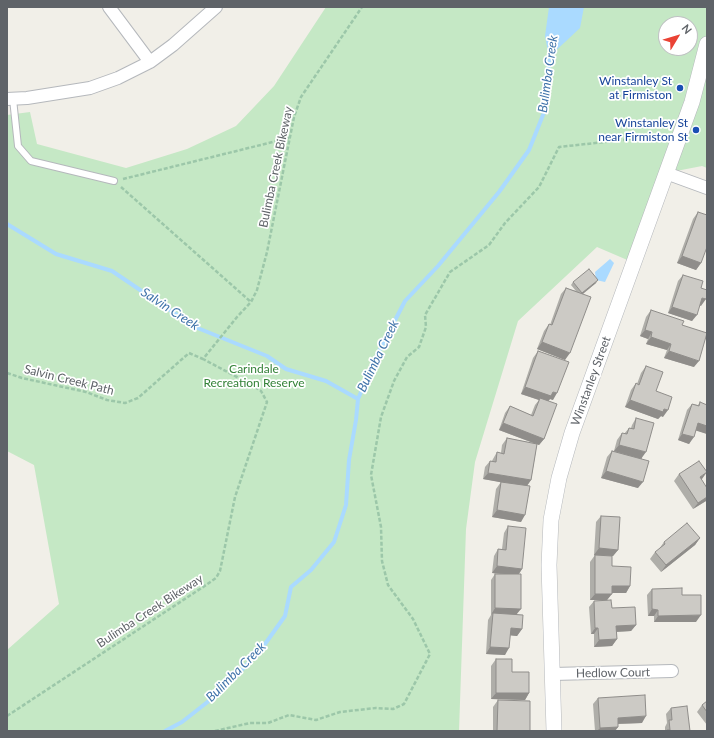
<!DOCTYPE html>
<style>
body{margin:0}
#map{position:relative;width:714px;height:738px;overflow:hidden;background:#f1efe8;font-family:Lato,sans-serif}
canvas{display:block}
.frame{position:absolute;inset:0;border:8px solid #5f6368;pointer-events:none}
.north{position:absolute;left:658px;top:16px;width:40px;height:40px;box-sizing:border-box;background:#fff;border:1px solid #bfc1c3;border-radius:50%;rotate:52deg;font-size:11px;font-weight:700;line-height:16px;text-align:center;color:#5f6368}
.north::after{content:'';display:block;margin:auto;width:14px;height:18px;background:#ea4335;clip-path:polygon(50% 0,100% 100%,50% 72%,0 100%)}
</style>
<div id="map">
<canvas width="714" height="738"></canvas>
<div class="frame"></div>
<div class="north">N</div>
</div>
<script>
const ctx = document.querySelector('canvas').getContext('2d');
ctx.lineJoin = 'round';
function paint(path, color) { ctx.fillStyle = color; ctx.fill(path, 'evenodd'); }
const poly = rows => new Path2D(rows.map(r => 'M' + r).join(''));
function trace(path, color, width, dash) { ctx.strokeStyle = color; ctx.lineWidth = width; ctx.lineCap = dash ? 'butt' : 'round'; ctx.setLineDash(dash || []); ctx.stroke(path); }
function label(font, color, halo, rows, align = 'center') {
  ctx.font = font + ' Lato,sans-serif'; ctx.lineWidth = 3.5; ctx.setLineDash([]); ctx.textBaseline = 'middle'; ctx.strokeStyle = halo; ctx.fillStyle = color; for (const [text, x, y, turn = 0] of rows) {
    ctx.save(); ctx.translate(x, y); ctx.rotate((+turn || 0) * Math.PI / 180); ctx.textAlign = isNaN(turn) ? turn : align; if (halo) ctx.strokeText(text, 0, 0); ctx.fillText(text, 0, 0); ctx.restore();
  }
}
const green = poly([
 [326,7,707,7,707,168,702,166,666,173,639,265,597,247,518,321,475,462,466,529,459,731,7,731,7,650,59,604,34,465,7,451,7,115,30,112,37,144,126,168,187,149,236,126,274,86],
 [666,24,690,24,690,48,666,48]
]);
const water = poly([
 [549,7,584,7,580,28,549,57,545,36],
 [610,259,614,263,605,282,596,280,595,272]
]);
const stream = poly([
 [7,224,56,254,112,271,195,327,267,356,286,369,326,381,358,399],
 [165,731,182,722,219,693,260,651,285,616,291,587,311,570,334,542,346,505,349,460,356,420,358,399,377,355,405,301,438,266,499,192,529,150,545,110,550,52]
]);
const path = poly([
 [123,179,289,138],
 [121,187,251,302],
 [7,373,22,378,86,392,107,400,125,403,138,398,189,353,203,359],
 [7,716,206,585,216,578,220,571,235,497,267,402,261,391,252,385,203,359,237,317,251,302,257,290,267,252,294,117,301,97,362,7],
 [215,731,250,723,268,723,289,715,316,720,340,712,376,708,393,709,404,704,430,654,413,619,388,585,382,561,381,527,371,475,381,417,394,381,407,357,419,347,426,327,425,315,450,272,489,245,505,223,539,187,559,147,659,136]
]);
const service = poly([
 [13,99,18,146,31,161,114,181]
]);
const minor = poly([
 [109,7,150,62],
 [7,99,27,98,90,88,118,78,150,62,173,45,216,7],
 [666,173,707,188],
 [553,674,672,671]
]);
const tertiary = poly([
 [554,731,549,565,551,520,559,478,572,433,692,102,707,44]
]);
const wall = poly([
 [698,212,701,263,696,270,677,263,693,219],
 [683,275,701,288,701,306,700,305,692,321,668,313,678,281],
 [573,282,596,283,583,294,565,360,537,349,544,331,549,324,550,325,561,294,566,288,576,291,571,285],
 [651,310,682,325,694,367,664,358,667,350,646,344,648,339,640,336,646,317],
 [538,351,553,400,550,399,548,401,544,439,539,445,537,444,531,480,527,486,521,522,492,517,496,489,501,482,483,479,485,467,490,461,492,461,493,459,497,452,501,453,502,445,507,438,533,443,499,430,505,413,510,406,531,415,535,405,539,400,521,394,533,358],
 [646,366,656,391,663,417,661,416,658,419,625,407,631,390,636,383,637,384,641,373],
 [700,402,707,434,696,430,689,444,678,440,687,410,692,404,698,405],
 [636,418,642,459,638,488,601,478,607,457,612,451,614,451,617,440,622,433,624,434,629,428,631,428,632,425],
 [679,474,702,479,701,480,707,488,707,500,706,501,693,509,674,481],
 [601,516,618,550,613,556,612,556,612,566,630,586,626,593,612,593,607,600,612,608,636,625,631,631,617,632,617,639,612,646,594,647,594,634,591,634,589,607,594,601,602,600,590,600,590,562,595,555,604,556,594,555,596,522],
 [508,526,522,569,519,574,517,615,522,629,517,636,510,635,505,655,486,654,488,620,491,615,491,580,495,574,500,574,492,573,494,556,498,549,502,549,504,533],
 [700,538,695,545,661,572,650,559,655,552,659,549,664,542],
 [652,589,682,595,696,622,654,622,654,616,648,616,647,595],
 [496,659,529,693,525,700,491,699,491,666],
 [598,698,642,723,618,724,618,727,615,731,595,731,593,704],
 [498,700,530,731,493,731,493,707],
 [707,701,707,725,697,712,702,705],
 [671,708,690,731,665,731,665,727,667,723,666,714]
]);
const shadedWall = poly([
 [682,256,701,263,696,270,677,263],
 [598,280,596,283,580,296,582,293],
 [702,298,706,299,701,306,697,304],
 [672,307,697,315,692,321,668,313],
 [645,330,652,332,648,339,640,336],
 [651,337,671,344,667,350,646,344],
 [542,342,570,353,565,360,537,349],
 [669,351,699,361,694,367,664,358],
 [525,387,553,392,557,393,553,400,550,399,547,403,540,398,539,400,521,394],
 [630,400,664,409,668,410,663,417,661,416,658,419,625,407],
 [503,423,544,439,539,445,499,430],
 [698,423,707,426,707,434,694,430],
 [682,434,694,437,689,444,678,440],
 [619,445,646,452,641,459,614,451],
 [606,471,643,482,638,488,601,478],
 [707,472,702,479,695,484,700,477],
 [488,473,531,480,526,487,483,479],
 [707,497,707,500,706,501,693,509,698,503],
 [497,510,525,515,521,522,492,517],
 [700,538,695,545,661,572,666,565],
 [599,548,618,550,613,556,594,555],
 [497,566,522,569,518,575,492,573],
 [612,586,630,586,626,593,607,593],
 [595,594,612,594,607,600,590,600],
 [495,608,521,609,516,615,493,613,491,615],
 [652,609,658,610,654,616,648,616],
 [701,615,696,622,654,622,658,616],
 [636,625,631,631,612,632,616,626],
 [511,628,522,629,517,636,506,635],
 [595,628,598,628,594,634,591,634],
 [617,639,612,646,594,647,599,640],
 [490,647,509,648,505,655,486,654],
 [496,693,529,693,525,700,491,699],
 [646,716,642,723,613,724,618,718],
 [618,727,615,731,597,731,600,728]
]);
const building = poly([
 [698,212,707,215,707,247,701,263,682,256,698,212],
 [589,269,598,280,582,293,573,282,589,269],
 [683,275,703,281,701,288,707,290,707,296,706,299,702,298,697,315,672,307,683,275],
 [566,288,591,297,570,353,542,342,549,324,552,325,566,288],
 [651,310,684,321,682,325,707,333,699,361,669,351,671,344,651,337,652,332,645,330,651,310],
 [538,351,569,362,557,393,553,392,551,396,525,387,538,351],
 [646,366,663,372,656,391,672,397,668,410,664,409,663,412,630,400,636,383,639,385,646,366],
 [540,398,557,404,544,439,503,423,510,406,533,416,540,398],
 [700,402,707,405,707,426,698,423,694,437,682,434,692,404,699,406,700,402],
 [636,418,654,423,646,452,619,445,622,433,627,434,629,428,634,429,636,418],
 [507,438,537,444,531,480,488,473,490,461,496,462,497,452,504,454,507,438],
 [612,451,649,461,643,482,606,471,612,451],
 [699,461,707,472,700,477,707,488,707,497,698,503,679,474,699,461],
 [501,482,530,486,525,515,497,510,501,482],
 [601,516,620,517,618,550,599,548,601,516],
 [687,523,700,538,666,565,655,552,665,544,664,542,687,523],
 [508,526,526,528,522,569,497,566,498,549,506,550,508,526],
 [595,555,612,556,612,566,631,567,630,586,612,586,612,594,595,594,595,555],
 [495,574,521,574,521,609,495,608,495,574],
 [682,588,682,595,701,595,701,615,658,616,658,610,652,609,652,589,682,588],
 [611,600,612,608,635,607,636,625,616,626,617,639,599,640,598,628,595,628,594,601,611,600],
 [493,613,523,615,522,629,511,628,509,648,490,647,493,613],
 [496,659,512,659,512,672,529,672,529,693,496,693,496,659],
 [645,695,646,716,618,718,618,727,600,728,598,698,645,695],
 [498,700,530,701,530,731,497,731,498,700],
 [707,701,707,712,702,705,707,701],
 [687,706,690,731,668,731,667,730,670,730,669,720,672,720,671,708,687,706]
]);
const markers = [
 [680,88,4,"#1a4fb4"],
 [696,130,4,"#1a4fb4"]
];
const transitNames = [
 ["Winstanley St",672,81],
 ["at Firmiston",672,95],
 ["Winstanley St",688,123],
 ["near Firmiston St",688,137]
];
const streetNames = [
 ["Bulimba Creek Bikeway",276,167,-78],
 ["Salvin Creek Path",69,380,14],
 ["Winstanley Street",591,381,-70],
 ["Bulimba Creek Bikeway",150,611,-33],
 ["Hedlow Court",613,673,-1]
];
const parkNames = [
 ["Carindale",254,369],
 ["Recreation Reserve",254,383]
];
const waterNames = [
 ["Bulimba Creek",548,74,-82],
 ["Salvin Creek",170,309,33],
 ["Bulimba Creek",378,356,-64],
 ["Bulimba Creek",236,672,-45]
];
paint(green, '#c5e8c5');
paint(water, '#aadaff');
trace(stream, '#aadaff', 4);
trace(service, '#b5b8bc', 8);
trace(minor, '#b5b8bc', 14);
trace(tertiary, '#b5b8bc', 16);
trace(path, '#9cc7a9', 2.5, [4, 2]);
trace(service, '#fff', 6);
trace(minor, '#fff', 12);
trace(tertiary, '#fff', 15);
paint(wall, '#afaea9');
paint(shadedWall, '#8f8d8a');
paint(building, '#cccac5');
trace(building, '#8f8d8a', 1);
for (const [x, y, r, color] of markers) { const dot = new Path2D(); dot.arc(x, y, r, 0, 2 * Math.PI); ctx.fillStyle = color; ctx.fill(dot); trace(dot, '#fff', 1.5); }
label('12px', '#164399', '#fff', transitNames, 'right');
label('12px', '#5f6368', '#fff', streetNames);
label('12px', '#348238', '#fff', parkNames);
label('italic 13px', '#4174aa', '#fff', waterNames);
</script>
